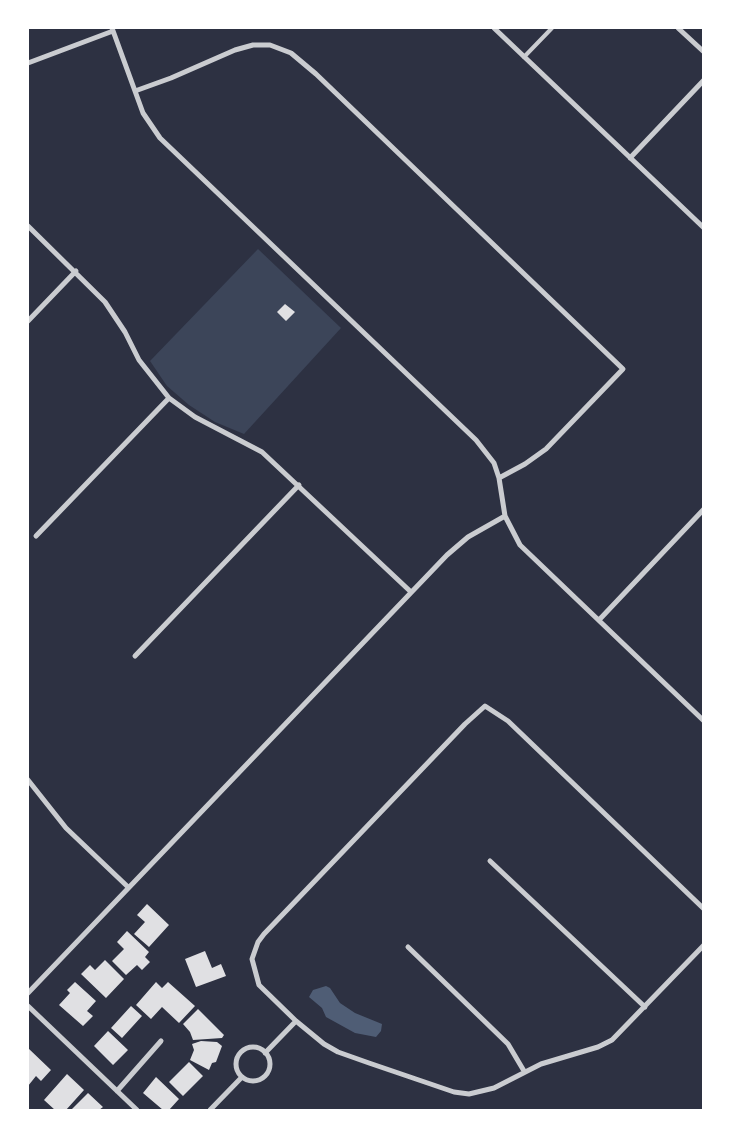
<!DOCTYPE html>
<style>
body{margin:0}
#map{position:relative;width:731px;height:1138px;overflow:hidden;background:#2d3142;font-family:Raleway,sans-serif}
canvas{display:block}
.frame{position:absolute;inset:0;border:29px solid #fff;pointer-events:none}
</style>
<div id="map">
<canvas width="731" height="1138"></canvas>
<div class="frame"></div>
</div>
<script>
const ctx = document.querySelector('canvas').getContext('2d');
ctx.lineJoin = 'round';
function paint(path, color) { ctx.fillStyle = color; ctx.fill(path, 'evenodd'); }
const poly = rows => new Path2D(rows.map(r => 'M' + r).join(''));
function trace(path, color, width, dash) { ctx.strokeStyle = color; ctx.lineWidth = width; ctx.lineCap = dash ? 'butt' : 'round'; ctx.setLineDash(dash || []); ctx.stroke(path); }
const green = poly([
 [258,249,341,328,244,434,215,422,189,405,167,386,150,361]
]);
const water = poly([
 [326,986,330,988,340,1003,355,1013,382,1024,381,1031,376,1037,355,1033,326,1017,322,1008,309,997,313,990]
]);
const building = poly([
 [285,304,295,312,286,321,277,312],
 [147,904,169,925,149,947,134,934,145,922,137,915],
 [127,931,149,952,145,957,150,962,142,970,137,965,126,975,112,961,124,949,117,942],
 [205,951,212,968,221,964,226,976,196,987,185,959],
 [105,960,124,979,106,998,81,974,90,965,95,970],
 [75,982,96,1001,87,1011,93,1016,83,1026,59,1005,70,993,67,990],
 [156,982,162,988,168,982,195,1006,179,1023,162,1007,151,1019,136,1005],
 [131,1006,142,1016,122,1038,111,1028],
 [198,1009,224,1035,222,1038,193,1040,190,1032,183,1024],
 [108,1031,128,1050,113,1065,94,1046],
 [201,1041,217,1042,222,1046,216,1062,212,1063,209,1070,190,1060,194,1050,192,1044],
 [28,1048,51,1070,41,1081,36,1076,28,1086],
 [189,1062,203,1076,183,1096,169,1082],
 [67,1074,84,1090,66,1110,55,1110,44,1100],
 [156,1077,179,1099,169,1110,163,1110,143,1093],
 [88,1093,103,1107,99,1110,71,1110]
]);
const service = poly([
 [524,57,552,28]
]);
const minor = poly([
 [112,28,143,113,160,138,476,440,494,463,499,478,505,516,520,545,704,721],
 [494,28,704,228],
 [678,28,704,52],
 [28,63,113,31],
 [135,91,171,78,235,50,253,45,270,45,291,53,316,74,623,369,546,449,525,464,499,478],
 [630,158,704,80],
 [28,226,105,302,125,332,139,360,169,398,195,417,262,452,411,592],
 [28,321,76,271],
 [36,536,169,398],
 [599,620,704,509],
 [135,656,299,485],
 [28,780,66,828,128,887],
 [490,861,645,1007],
 [704,909,508,721,485,706,465,724,264,934,258,942,252,959,259,985,296,1021,324,1044,338,1052,369,1063,454,1092,469,1094,494,1088,541,1064,598,1047,612,1040,704,945],
 [408,947,508,1044,524,1071],
 [28,993,447,555,468,537,505,516],
 [28,1006,137,1110],
 '236 1064a17 17 0 1 1 34 0a17 17 0 1 1-34 0Z',
 [265,1053,296,1021],
 [117,1091,161,1041],
 [210,1110,242,1077]
]);
paint(green, '#3c4559');
paint(water, '#4f5d75');
paint(building, '#e0e0e3');
trace(service, '#caccd0', 4);
trace(minor, '#caccd0', 5);
</script>
